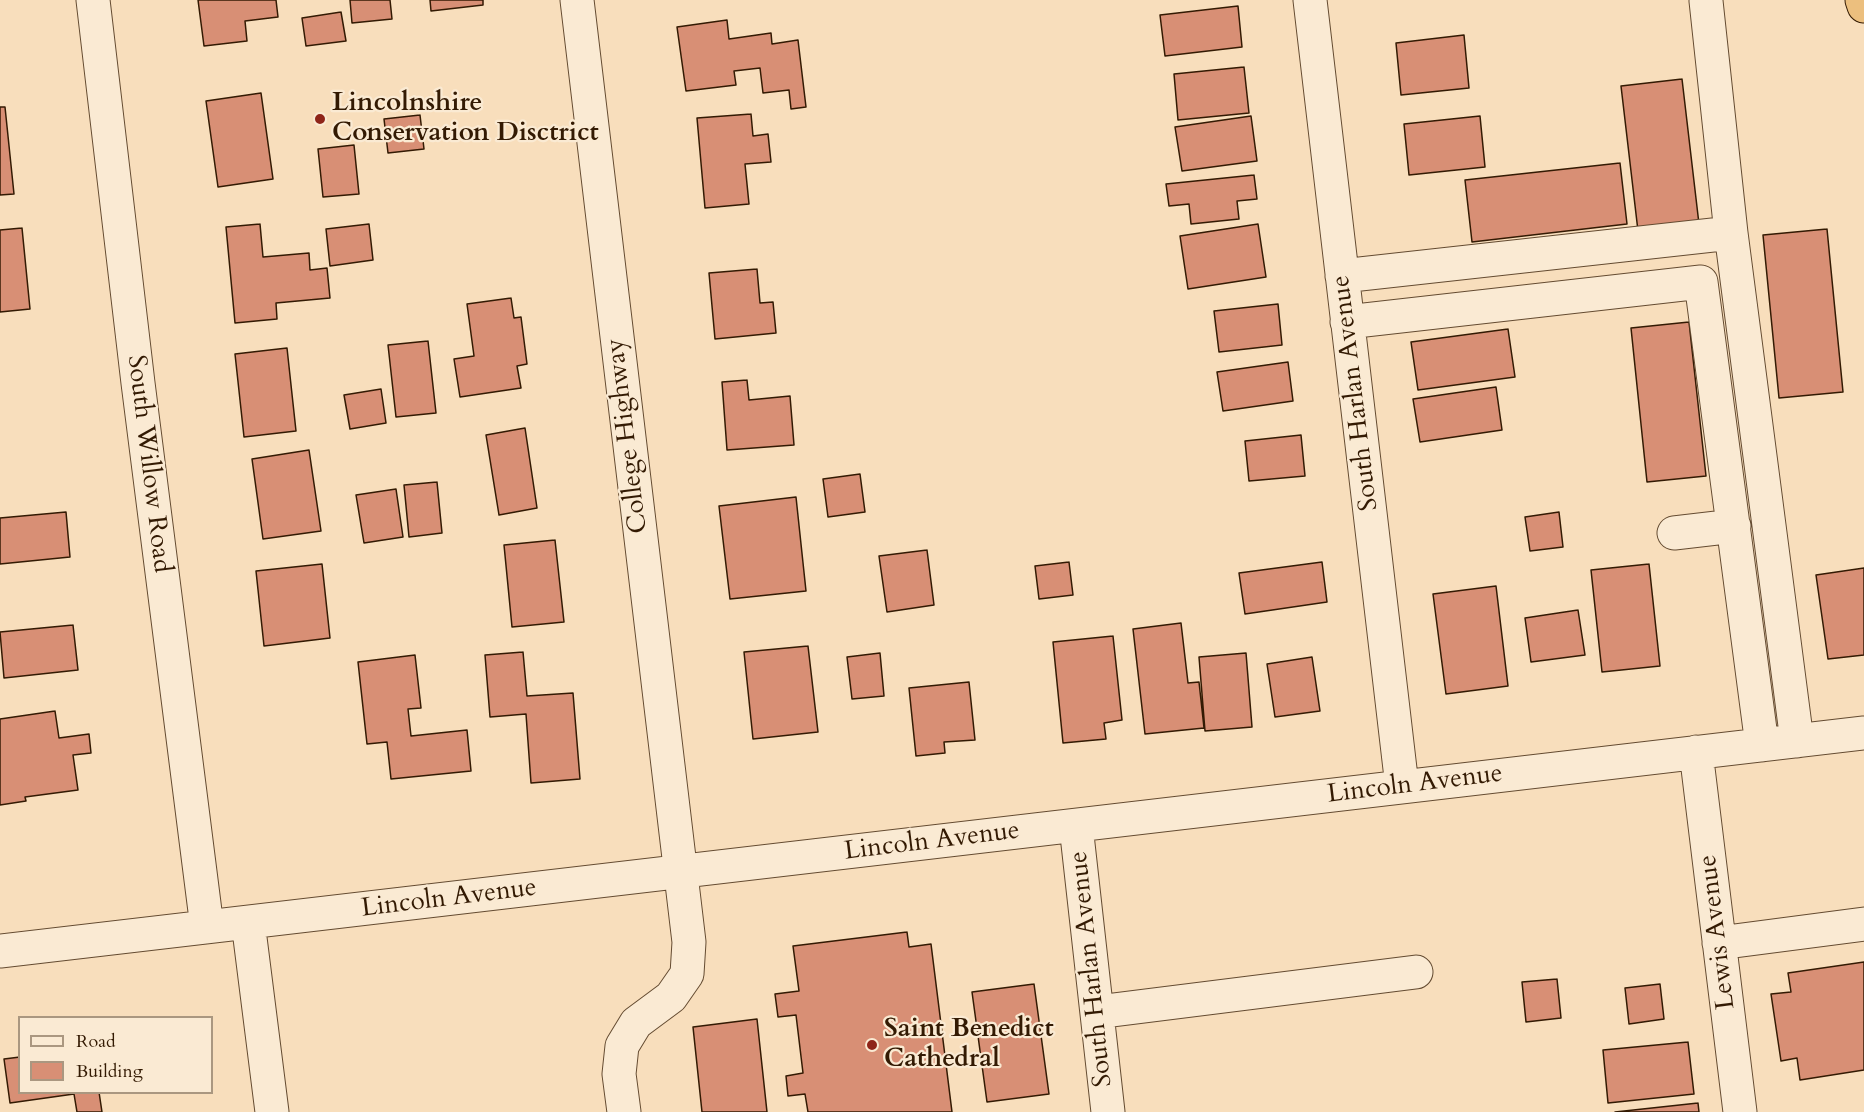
<!DOCTYPE html>
<style>
body{margin:0}
#map{position:relative;width:1864px;height:1112px;overflow:hidden;background:#f8debc;font-family:Cardo,serif}
canvas{display:block}
.legend{position:absolute;left:18px;top:1016px;width:195px;height:78px;box-sizing:border-box;background:#faead3;border:2px solid #aa9780;margin:0;padding:8px 10px;list-style:none;font-size:18px;color:#331a03}
.legend li{display:flex;align-items:center;gap:12px;height:30px}
.legend b{width:30px;border:2px solid #aa9780}
</style>
<div id="map">
<canvas width="1864" height="1112"></canvas>
<ul class="legend">
<li><b style="height:8px;background:#faead3"></b>Road</li>
<li><b style="height:16px;background:#d88f75"></b>Building</li>
</ul>
</div>
<script>
const ctx = document.querySelector('canvas').getContext('2d');
ctx.lineJoin = 'round';
function paint(path, color) { ctx.fillStyle = color; ctx.fill(path, 'evenodd'); }
const poly = rows => new Path2D(rows.map(r => 'M' + r).join(''));
function trace(path, color, width, dash) { ctx.strokeStyle = color; ctx.lineWidth = width; ctx.lineCap = dash ? 'butt' : 'round'; ctx.setLineDash(dash || []); ctx.stroke(path); }
function label(font, color, halo, rows, align = 'center') {
  ctx.font = font + ' Cardo,serif'; ctx.lineWidth = 4.5; ctx.setLineDash([]); ctx.textBaseline = 'middle'; ctx.strokeStyle = halo; ctx.fillStyle = color; for (const [text, x, y, turn = 0] of rows) {
    ctx.save(); ctx.translate(x, y); ctx.rotate((+turn || 0) * Math.PI / 180); ctx.textAlign = isNaN(turn) ? turn : align; if (halo) ctx.strokeText(text, 0, 0); ctx.fillText(text, 0, 0); ctx.restore();
  }
}
const building = poly([
 [198,0,276,0,278,17,245,21,247,41,204,46,198,0],
 [350,0,390,0,392,19,352,23,350,0],
 [430,0,483,0,483,5,431,11,430,0],
 [1238,6,1242,47,1165,56,1160,15,1238,6],
 [341,12,346,41,306,46,302,18,341,12],
 [727,20,729,39,771,33,772,44,798,40,806,107,791,109,789,90,763,93,760,68,734,71,736,85,686,91,677,27,727,20],
 [1464,35,1469,88,1401,95,1396,43,1464,35],
 [1244,67,1249,113,1178,120,1174,74,1244,67],
 [1682,79,1699,224,1638,231,1621,86,1682,79],
 [261,93,273,179,218,187,206,101,261,93],
 [0,107,5,107,14,194,0,195,0,107],
 [751,114,753,136,768,134,771,162,745,164,749,204,705,208,697,118,751,114],
 [420,115,424,149,388,153,384,119,420,115],
 [1251,116,1257,161,1182,171,1175,127,1251,116],
 [1480,116,1485,167,1409,175,1404,124,1480,116],
 [354,145,359,194,323,197,318,149,354,145],
 [1620,163,1627,224,1472,242,1465,180,1620,163],
 [1254,175,1257,199,1237,201,1239,219,1191,224,1189,204,1169,206,1166,184,1254,175],
 [260,224,263,257,309,253,310,270,327,268,330,298,276,303,277,319,235,323,226,227,260,224],
 [369,224,373,260,330,266,326,229,369,224],
 [1258,224,1266,277,1188,289,1180,236,1258,224],
 [22,228,30,309,0,312,0,230,22,228],
 [1827,229,1843,392,1779,398,1763,235,1827,229],
 [757,269,760,303,773,302,776,333,715,339,709,273,757,269],
 [511,298,514,318,521,317,527,364,517,366,521,388,460,397,454,359,474,356,467,304,511,298],
 [1278,304,1282,345,1219,352,1214,311,1278,304],
 [1689,322,1706,476,1647,482,1631,328,1689,322],
 [1508,329,1515,377,1418,390,1411,342,1508,329],
 [428,341,436,413,396,417,388,345,428,341],
 [287,348,296,431,244,437,235,354,287,348],
 [1288,362,1293,401,1223,411,1217,372,1288,362],
 [747,380,749,400,790,396,794,445,727,450,722,382,747,380],
 [1496,387,1502,430,1420,442,1413,399,1496,387],
 [381,389,386,423,350,429,344,395,381,389],
 [525,428,537,508,499,515,486,435,525,428],
 [1301,435,1305,476,1249,481,1245,441,1301,435],
 [309,450,321,531,263,539,252,459,309,450],
 [860,474,865,512,828,517,823,479,860,474],
 [437,482,442,533,409,537,404,485,437,482],
 [396,489,403,537,364,543,356,495,396,489],
 [796,497,806,591,730,599,719,506,796,497],
 [66,512,70,557,0,564,0,518,66,512],
 [1559,512,1563,547,1530,551,1525,517,1559,512],
 [555,540,564,622,512,627,504,545,555,540],
 [927,550,934,605,887,612,879,556,927,550],
 [1069,562,1073,595,1039,599,1035,566,1069,562],
 [1322,562,1327,602,1245,614,1239,573,1322,562],
 [322,564,330,638,264,646,256,571,322,564],
 [1649,564,1660,666,1602,672,1591,570,1649,564],
 [1864,568,1864,655,1828,659,1816,575,1864,568],
 [1496,586,1508,686,1446,694,1433,594,1496,586],
 [1578,610,1585,655,1531,662,1525,618,1578,610],
 [1181,623,1188,683,1199,682,1204,728,1145,734,1133,629,1181,623],
 [73,625,78,670,4,678,0,632,73,625],
 [1113,636,1122,720,1104,723,1106,739,1063,743,1053,642,1113,636],
 [808,646,818,732,753,739,744,652,808,646],
 [523,652,527,696,573,693,580,779,531,783,526,714,490,717,485,655,523,652],
 [880,653,884,696,852,699,847,657,880,653],
 [1246,653,1252,727,1205,731,1199,657,1246,653],
 [415,655,421,708,408,709,411,736,467,730,471,771,391,779,387,742,367,744,358,662,415,655],
 [1312,657,1320,711,1275,717,1267,664,1312,657],
 [969,682,975,740,944,742,945,753,916,756,909,688,969,682],
 [55,711,59,738,89,734,91,753,73,755,78,790,25,797,26,801,0,805,0,719,55,711],
 [907,932,909,947,931,944,952,1112,808,1112,805,1094,788,1096,786,1076,803,1073,796,1015,778,1017,775,994,799,991,793,946,907,932],
 [1864,962,1864,1070,1800,1080,1797,1058,1781,1061,1771,994,1791,992,1788,973,1864,962],
 [1557,979,1561,1018,1526,1022,1522,982,1557,979],
 [1034,984,1049,1094,987,1102,972,992,1034,984],
 [1660,984,1664,1019,1629,1024,1625,988,1660,984],
 [757,1019,767,1112,702,1112,693,1027,757,1019],
 [1688,1042,1694,1094,1608,1103,1603,1050,1688,1042],
 [20,1057,20,1092,99,1092,102,1112,77,1112,74,1094,10,1103,4,1059,20,1057],
 [1698,1103,1699,1112,1615,1112,1698,1103]
]);
const minor = poly([
 [93,0,138,383,207,927],
 [577,0,689,942,687,974,671,997,636,1023,622,1046,619,1074,624,1112],
 [1310,0,1402,786],
 [1706,1,1731,233],
 [1342,276,1731,233,1797,741],
 [1347,322,1701,282,1762,745],
 [1674,533,1734,526],
 [1696,752,1740,1112],
 [1076,826,1108,1112],
 [248,922,272,1112],
 [1719,943,1864,924],
 [0,951,1864,733],
 [1097,1012,1416,972]
]);
const highway = poly([
 [1862,0,1864,6]
]);
const markers = [
 [320,119,6,"#8f2418"],
 [872,1045,6,"#8f2418"]
];
const poiNames = [
 ["Lincolnshire",332,104],
 ["Conservation Disctrict",332,134],
 ["Saint Benedict",884,1030],
 ["Cathedral",884,1060]
];
const streetNames = [
 ["South Harlan Avenue",1356,393,-97],
 ["College Highway",628,436,-97],
 ["South Willow Road",148,464,83],
 ["Lincoln Avenue",1415,785,-7],
 ["Lincoln Avenue",932,842,-7],
 ["Lincoln Avenue",449,899,-7],
 ["Lewis Avenue",1718,932,-97],
 ["South Harlan Avenue",1092,969,-96]
];
paint(building, '#d88f75');
trace(building, '#331a03', 1.5);
trace(minor, '#644b31', 35);
trace(highway, '#331a03', 35);
trace(minor, '#faead3', 33);
trace(highway, '#ecbf7e', 33);
for (const [x, y, r, color] of markers) { const dot = new Path2D(); dot.arc(x, y, r, 0, 2 * Math.PI); ctx.fillStyle = color; ctx.fill(dot); trace(dot, '#faead3', 2); }
label('bold 26px', '#331a03', '#faead3', poiNames, 'left');
label('26px', '#331a03', '#faead3', streetNames);
</script>
